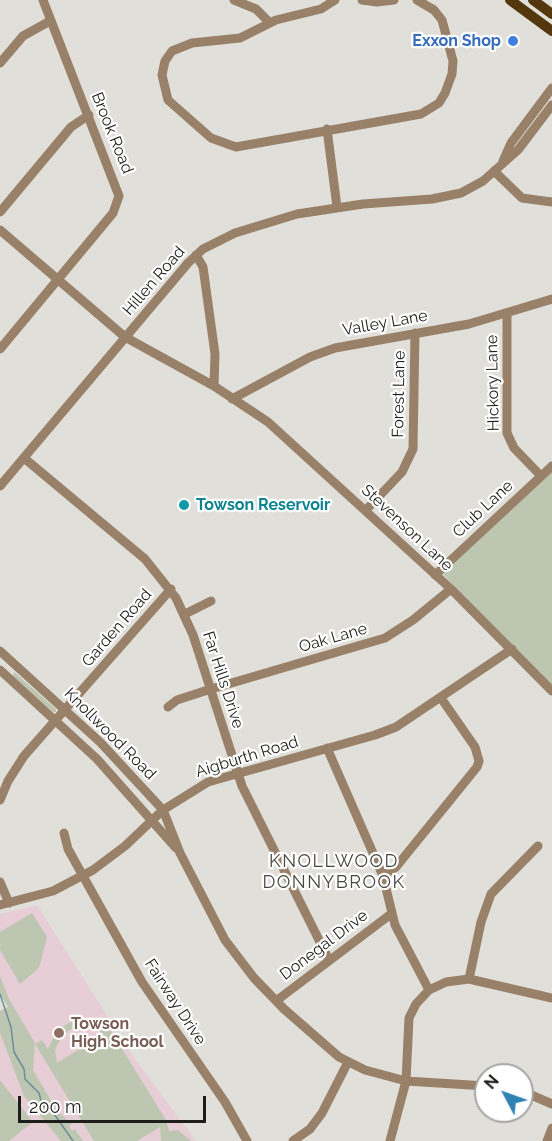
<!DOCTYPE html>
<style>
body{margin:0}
#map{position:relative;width:552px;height:1141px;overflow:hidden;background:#e1dfd9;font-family:Raleway,sans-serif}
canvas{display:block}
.north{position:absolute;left:474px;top:1063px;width:60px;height:60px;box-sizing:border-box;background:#fff;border:2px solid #a5a5a4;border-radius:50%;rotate:311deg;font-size:16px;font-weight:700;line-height:24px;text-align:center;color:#1d1d1b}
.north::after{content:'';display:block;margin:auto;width:21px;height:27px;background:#2f82b2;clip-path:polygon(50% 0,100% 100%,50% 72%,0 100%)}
.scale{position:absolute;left:18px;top:1096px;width:188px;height:27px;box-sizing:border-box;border:3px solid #1d1d1b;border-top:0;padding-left:8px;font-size:18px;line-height:21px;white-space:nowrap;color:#1d1d1b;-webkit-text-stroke:4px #fff;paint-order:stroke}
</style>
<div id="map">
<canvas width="552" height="1141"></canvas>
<div class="north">N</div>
<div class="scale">200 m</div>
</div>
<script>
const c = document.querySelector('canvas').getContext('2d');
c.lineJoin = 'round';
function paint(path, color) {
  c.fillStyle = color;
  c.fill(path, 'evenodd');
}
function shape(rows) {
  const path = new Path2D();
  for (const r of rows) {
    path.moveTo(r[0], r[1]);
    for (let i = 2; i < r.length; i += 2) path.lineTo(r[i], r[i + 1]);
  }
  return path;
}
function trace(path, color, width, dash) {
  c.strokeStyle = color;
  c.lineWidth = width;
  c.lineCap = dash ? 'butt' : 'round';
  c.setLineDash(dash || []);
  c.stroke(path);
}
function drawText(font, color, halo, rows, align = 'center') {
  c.font = font + ' Raleway,sans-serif';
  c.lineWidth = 4.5;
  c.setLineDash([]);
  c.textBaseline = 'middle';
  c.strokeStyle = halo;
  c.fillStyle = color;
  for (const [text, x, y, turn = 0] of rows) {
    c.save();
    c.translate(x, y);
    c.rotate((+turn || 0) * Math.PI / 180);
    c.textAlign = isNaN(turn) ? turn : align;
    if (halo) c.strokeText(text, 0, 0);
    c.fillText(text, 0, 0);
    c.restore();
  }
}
paint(shape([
 [37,905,132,1055,196,1141,0,1141,0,1011,8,1007,0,980,0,914]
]), '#e7ced6');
paint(shape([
 [552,471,552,686,443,574],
 [14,672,56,709,56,712,53,712,13,676],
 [32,913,47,937,39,968,20,984,0,950,0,932],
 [0,976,9,999,35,1043,33,1070,57,1111,72,1124,69,1126,72,1131,75,1129,83,1141,61,1141,24,1096,0,1033,0,1011,8,1007,0,994],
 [75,1019,97,1021,111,1031,166,1120,169,1131,178,1130,191,1141,161,1141,160,1127,137,1141,94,1141,35,1044,42,1040,48,1049,56,1031],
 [81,1026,94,1028,104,1034,57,1063,55,1050,60,1039,69,1030],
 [0,1080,33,1122,9,1141,0,1141]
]), '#bdc6b0');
trace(shape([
 [0,994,11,1027,14,1052,24,1069,25,1079,39,1093,42,1105,52,1111,73,1141]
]), '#6b8e98', 1.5);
trace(shape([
 [234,0,256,9,270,23],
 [335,0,321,9,276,20,240,38,192,43,172,51,165,61,162,75,168,100,211,138,236,147,421,114,439,103,445,93,452,74,453,61,442,20,434,10,417,0],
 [362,0,377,2,394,0],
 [0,63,23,36,50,21],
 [327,129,337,207],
 [503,161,511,143,552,88],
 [494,171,522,198,552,202],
 [0,212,71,127,89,115],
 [0,230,125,337,214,386,268,422,451,589,552,691],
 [196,255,203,267,215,354,214,386],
 [507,313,507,433,514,448,541,476],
 [0,349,113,213,119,196,43,0],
 [232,399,310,357,335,348,469,324,552,299],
 [24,458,145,559,176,598,193,635,242,786,329,960],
 [0,486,188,263,203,249,235,233,297,214,363,204,432,199,461,193,483,181,518,150,552,105],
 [366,510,402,472,413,449,415,333],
 [435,575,552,466],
 [185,614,211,601],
 [0,651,100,742,163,810,180,853,225,940,254,978,284,1009,339,1057,365,1070,406,1081,486,1086],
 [0,670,97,759,176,848],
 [168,707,177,700,211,689,385,638,413,620,451,589],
 [327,748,383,876,395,925,429,990],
 [0,800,8,781,24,756,171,589],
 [64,833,68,849,142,982,225,1102,247,1141],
 [383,876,396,867,477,767,479,761,475,747,441,698],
 [0,882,9,903],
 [0,905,53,891,93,870,125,846,163,810,208,782,375,735,396,727,512,649],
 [469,979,481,922,491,894,538,846],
 [276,1001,391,914],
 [522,1091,552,1104],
 [293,1141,310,1129,322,1113,348,1062],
 [390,1141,406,1081,409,1018,416,1004,429,990,446,982,469,979,552,998],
 [547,1141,552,1128]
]), '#988168', 9);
trace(shape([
 [510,0,552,31],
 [533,0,552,14]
]), '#55370e', 10);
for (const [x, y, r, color] of [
 [513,41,6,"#3f7fe0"],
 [184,505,6,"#0f9aa8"],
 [59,1033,6,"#8d6e63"]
]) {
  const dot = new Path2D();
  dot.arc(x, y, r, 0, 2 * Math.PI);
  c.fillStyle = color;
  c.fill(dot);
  trace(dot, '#fff', 2);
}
drawText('bold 16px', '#366cbe', '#fff', [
 ["Exxon Shop",501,41]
], 'right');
drawText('16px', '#1d1d1b', '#fff', [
 ["Brook Road",112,133,68],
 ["Hillen Road",154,281,-49],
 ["Valley Lane",385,323,-10],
 ["Hickory Lane",493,383,-91],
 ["Forest Lane",399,394,-89],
 ["Club Lane",483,509,-43],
 ["Stevenson Lane",407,528,43],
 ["Garden Road",117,628,-49],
 ["Oak Lane",333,638,-16],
 ["Far Hills Drive",223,680,72],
 ["Knollwood Road",110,734,45],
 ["Aigburth Road",247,757,-17],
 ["Donegal Drive",324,945,-37],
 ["Fairway Drive",175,1002,57]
]);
drawText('bold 16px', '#0d838f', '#fff', [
 ["Towson Reservoir",196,505]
], 'left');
drawText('bold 16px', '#785e54', '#fff', [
 ["Towson",71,1024],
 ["High School",71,1042]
], 'left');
c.letterSpacing = '1.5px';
drawText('18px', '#484742', '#fff', [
 ["KNOLLWOOD",334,862],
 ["DONNYBROOK",334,883]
]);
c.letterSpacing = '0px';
</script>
